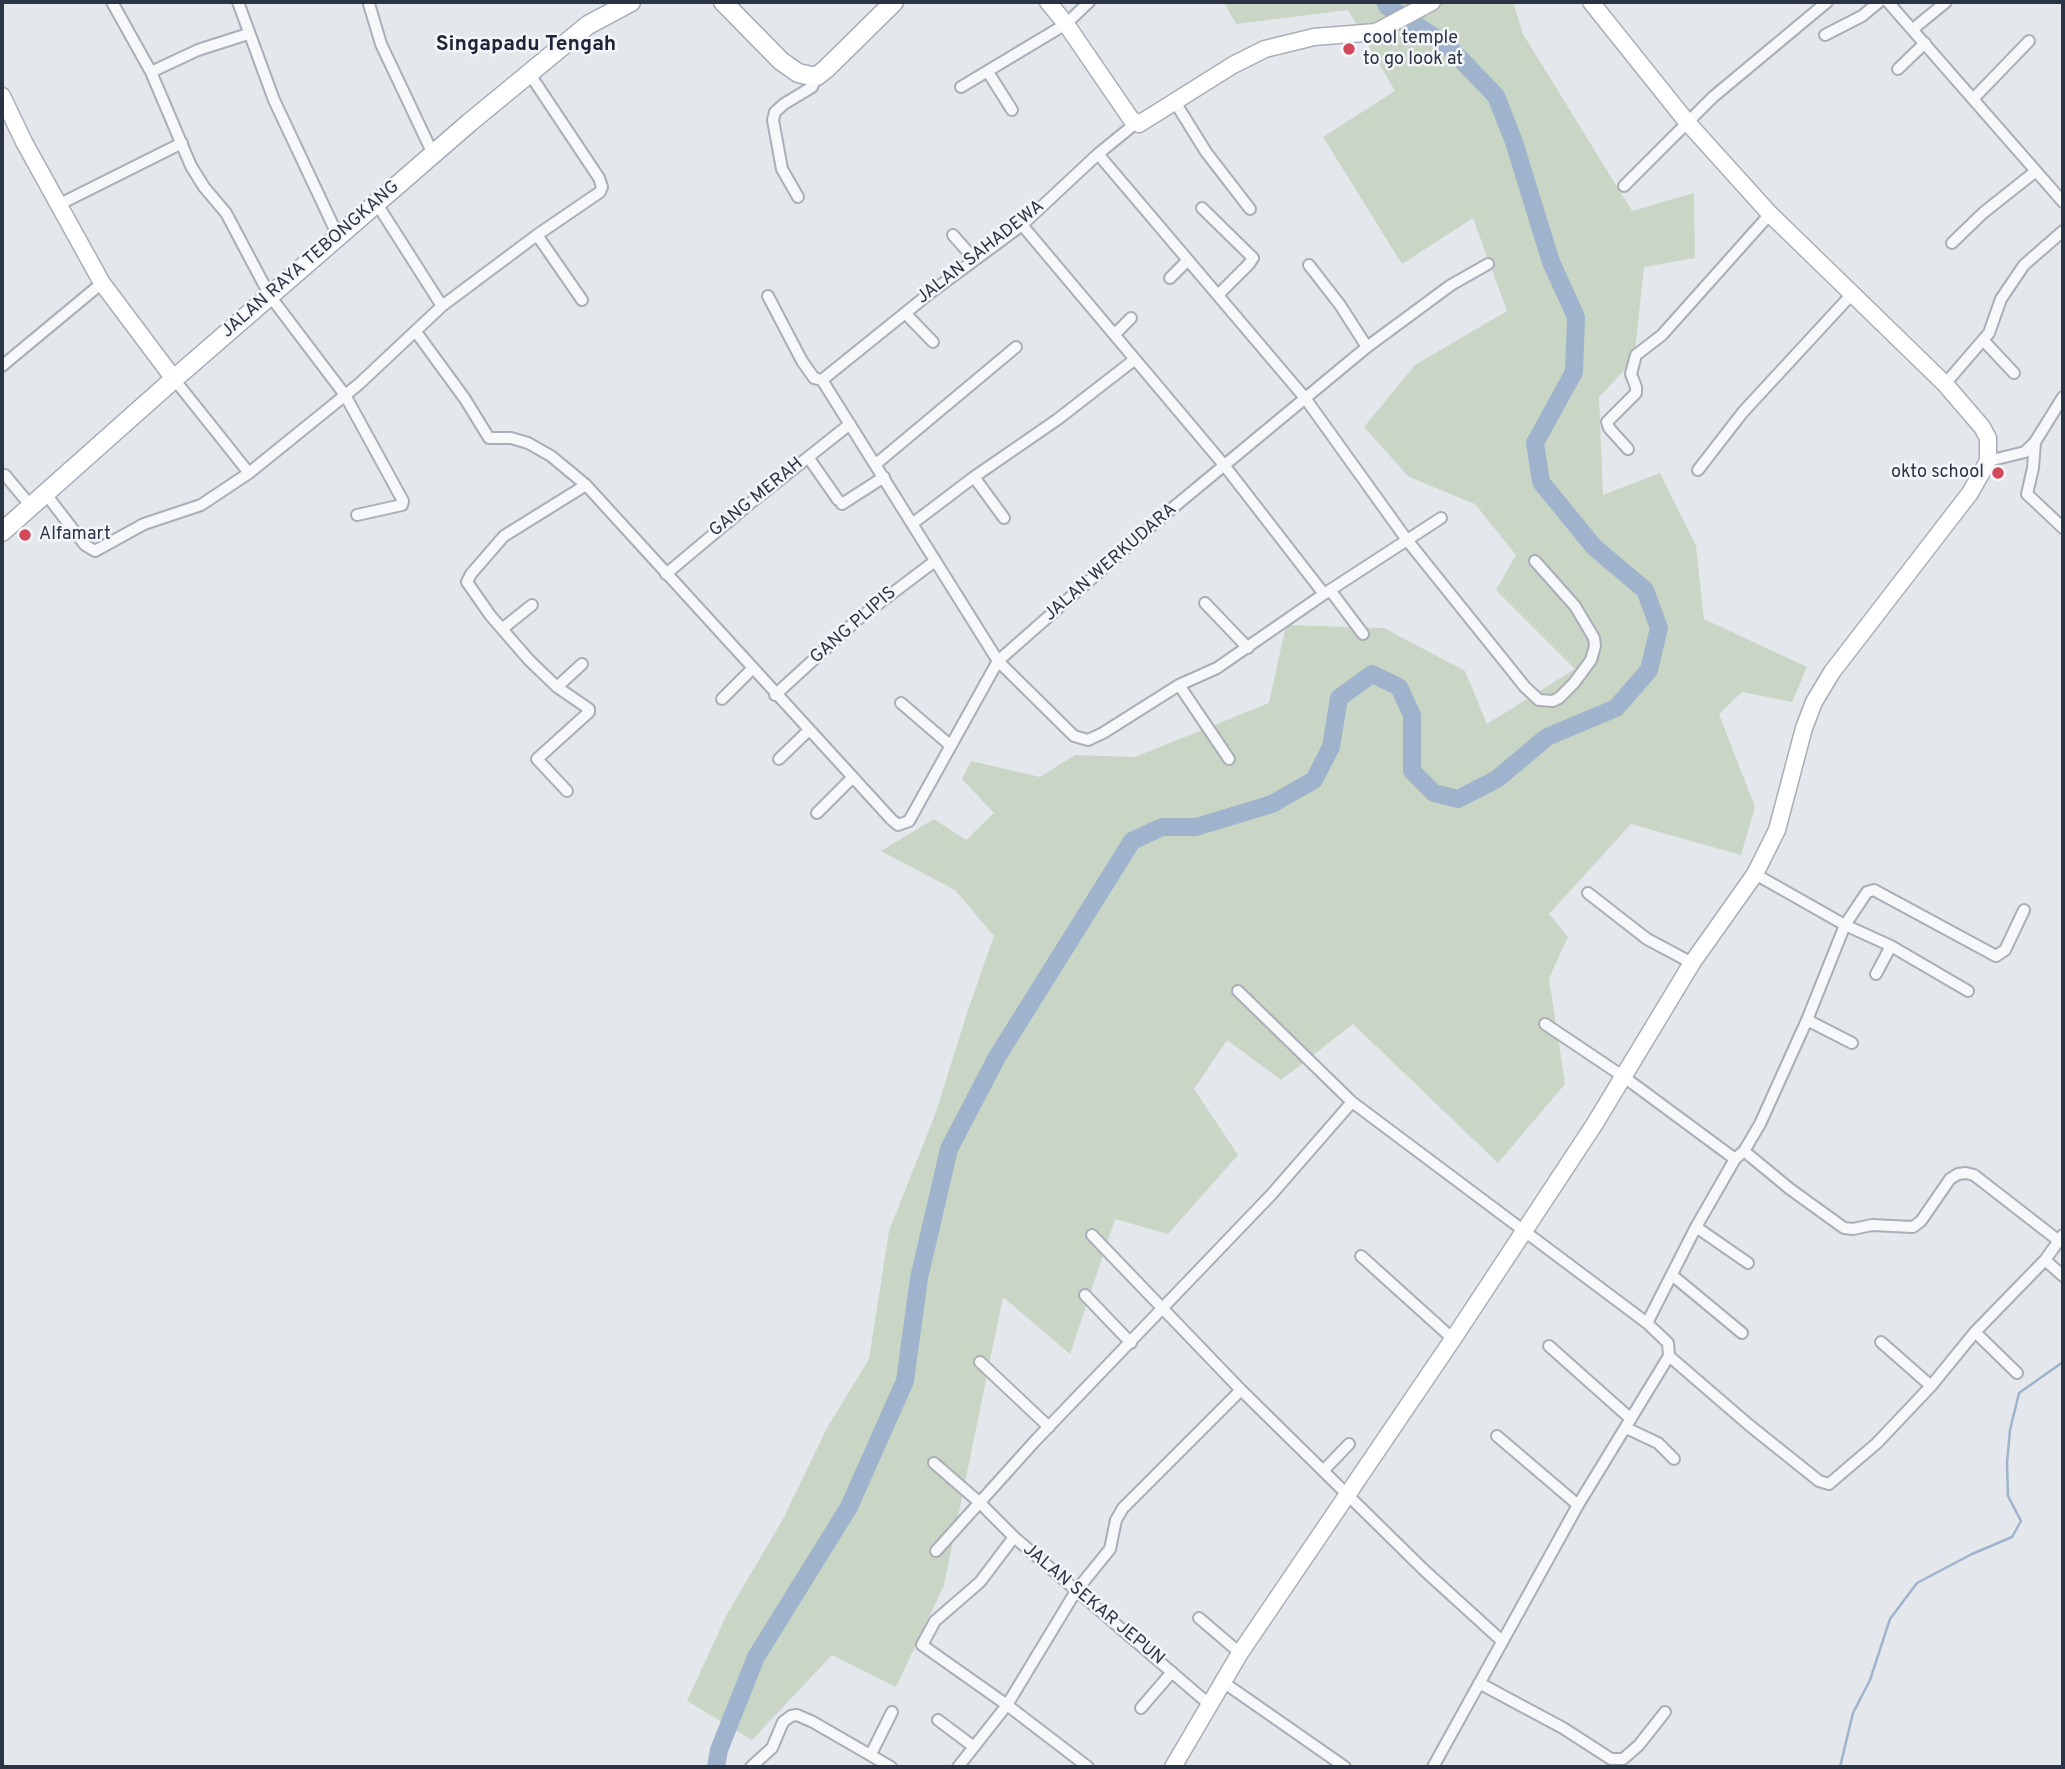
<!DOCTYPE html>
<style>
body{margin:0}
#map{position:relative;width:2065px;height:1769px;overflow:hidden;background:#e4e7ec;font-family:Overpass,sans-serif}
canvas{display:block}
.frame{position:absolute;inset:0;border:4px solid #2b3445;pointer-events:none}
</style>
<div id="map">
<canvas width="2065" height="1769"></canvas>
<div class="frame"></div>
</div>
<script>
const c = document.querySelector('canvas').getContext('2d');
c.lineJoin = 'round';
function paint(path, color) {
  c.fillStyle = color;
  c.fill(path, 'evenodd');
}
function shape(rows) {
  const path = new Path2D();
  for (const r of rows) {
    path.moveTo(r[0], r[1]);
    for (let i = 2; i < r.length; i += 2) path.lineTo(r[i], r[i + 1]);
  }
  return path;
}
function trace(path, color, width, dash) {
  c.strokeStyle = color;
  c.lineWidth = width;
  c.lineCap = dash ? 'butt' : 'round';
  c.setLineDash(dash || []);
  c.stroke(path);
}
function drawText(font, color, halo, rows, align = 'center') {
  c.font = font + ' Overpass,sans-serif';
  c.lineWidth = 5;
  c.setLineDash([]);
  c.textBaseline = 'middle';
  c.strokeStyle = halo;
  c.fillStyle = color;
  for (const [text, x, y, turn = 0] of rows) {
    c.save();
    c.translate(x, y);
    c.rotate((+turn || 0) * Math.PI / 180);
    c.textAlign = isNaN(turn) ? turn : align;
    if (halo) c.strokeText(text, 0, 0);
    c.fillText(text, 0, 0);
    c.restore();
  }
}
paint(shape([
 [1224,2,1513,2,1523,34,1632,211,1694,193,1695,258,1644,267,1634,360,1599,397,1603,495,1660,473,1696,546,1704,619,1807,667,1792,702,1742,692,1719,714,1755,807,1741,855,1631,824,1549,914,1568,937,1549,978,1565,1084,1498,1163,1353,1024,1281,1080,1227,1040,1194,1089,1238,1155,1168,1234,1115,1219,1070,1354,1003,1297,944,1585,896,1687,832,1655,752,1740,687,1701,727,1614,782,1521,827,1428,869,1359,889,1231,936,1112,967,1013,994,936,955,890,881,851,934,819,966,840,994,813,962,779,971,761,1040,777,1075,755,1135,757,1269,703,1286,625,1384,628,1465,671,1487,724,1575,669,1496,590,1516,555,1475,504,1409,477,1364,427,1415,365,1507,311,1473,218,1402,264,1323,137,1395,91,1348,10,1236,24]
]), '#c9d6c5');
trace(shape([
 [1840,1767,1853,1713,1870,1680,1890,1619,1917,1583,1972,1554,2012,1537,2021,1521,2008,1496,2007,1463,2010,1430,2019,1393,2063,1362]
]), '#9fb4cc', 2.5);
trace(shape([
 [716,1767,719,1750,756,1657,849,1507,905,1381,919,1278,949,1149,997,1057,1132,841,1162,827,1196,827,1272,804,1314,780,1331,747,1339,698,1372,674,1399,687,1412,715,1412,771,1434,793,1458,799,1497,779,1547,737,1616,708,1649,670,1659,628,1645,590,1594,547,1541,482,1535,443,1574,372,1576,317,1551,262,1514,142,1496,96,1447,45,1388,7,1385,2]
]), '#9fb4cc', 18);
const minor = shape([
 [112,2,151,72,191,166,204,187,226,213,270,296,345,395,403,501,402,505,357,515],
 [238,2,274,100,338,236],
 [1888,2,2063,202],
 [369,4,381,44,433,154],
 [1913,29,1946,2],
 [1825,35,1862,16,1879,2],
 [1898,69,1925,43],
 [151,72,198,50,248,34],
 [988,72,1012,110],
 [961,87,1066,24,1089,2],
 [1973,99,2029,41],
 [1175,102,1206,152,1250,209],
 [1098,154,1305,398,1407,540,1525,687,1539,700,1553,701,1559,698,1574,683,1591,660,1595,646,1594,638,1575,606,1535,561],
 [1624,186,1713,97,1827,2],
 [798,197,782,169,773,120,775,112,784,104,812,87,817,76],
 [377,204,442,306],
 [58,205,182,143],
 [1202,208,1253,258,1249,264,1218,295],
 [1022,225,1224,465,1324,594,1441,518],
 [537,235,582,300],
 [953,235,974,259],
 [1952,243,1983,213,2036,171],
 [1309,265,1340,305,1367,347],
 [1170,278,1187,261],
 [768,296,802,361,814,378,822,380],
 [905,313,933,342],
 [416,332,465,399,489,438,511,438,528,443,551,456,586,485],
 [1115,334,1131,318],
 [1983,340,2014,373],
 [2,366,102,283],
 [174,379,249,473],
 [822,380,930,293,1022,225,1098,154,1136,123],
 [1945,384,1989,333,2001,299,2024,265,2063,231],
 [2035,442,2033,468,2027,494,2063,528],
 [1628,449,1609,428,1607,422,1636,393,1636,387,1631,374,1636,355,1662,335,1770,214],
 [808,457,838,500],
 [1988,461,2025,452,2035,442,2063,397],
 [876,464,1016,347],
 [1698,470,1743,412,1852,294],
 [5,475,30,505],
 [974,477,1004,518],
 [45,493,85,545,95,551,144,524,201,505,249,473,359,384,442,306,537,235,600,192,602,187,599,178,529,73],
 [842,504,884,477],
 [912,524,974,477,1058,419,1134,360],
 [666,574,753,501,850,424],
 [1330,590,1363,634],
 [1324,594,1217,668,1179,685,1103,733,1088,740,1074,736,998,661,1157,521,1367,347,1451,285,1488,264],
 [1205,603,1248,648],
 [502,629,532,605],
 [1179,685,1229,759],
 [557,687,582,664],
 [775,695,857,620,935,561],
 [722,699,752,669],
 [901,703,951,746],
 [779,759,808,731],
 [567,791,537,759,589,712,589,709,557,687,529,660,490,615,467,582,471,574,504,536,586,485,891,819,898,825,909,821,998,661,822,380],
 [817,813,852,778],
 [1588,893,1647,939,1692,963],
 [1876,974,1891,946],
 [1238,991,1352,1102,1647,1323],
 [1968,991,1891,946,1845,925,1867,892,1874,890,1996,956,2005,950,2024,910],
 [1807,1020,1852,1043],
 [1545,1024,1624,1077,1735,1159],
 [1744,1151,1790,1189,1844,1228,1853,1229,1872,1225,1913,1227,1921,1221,1950,1179,1958,1174,1966,1173,1974,1175,2059,1241],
 [1696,1227,1748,1263],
 [1092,1235,1241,1390,1424,1570,1502,1641],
 [1361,1256,1453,1339],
 [2045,1260,2063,1276],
 [1672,1275,1742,1333],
 [1085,1295,1131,1343],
 [1975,1332,2017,1373],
 [1881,1342,1931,1386],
 [1549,1346,1631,1419],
 [1669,1356,1749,1425,1819,1481,1829,1484,1877,1443,1931,1386,1975,1332,2045,1260,2063,1235],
 [980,1362,1049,1427],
 [1626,1428,1658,1443,1674,1459],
 [1497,1436,1578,1505],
 [934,1463,979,1502,1014,1537,1210,1705],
 [1323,1471,1349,1444],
 [1014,1537,980,1582,935,1621,922,1645,1007,1705,1088,1767],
 [936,1551,1035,1441,1271,1195,1352,1102],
 [1199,1618,1240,1653],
 [1223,1682,1345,1767],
 [1479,1683,1563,1728,1611,1759,1623,1759,1639,1745,1665,1712],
 [1141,1708,1172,1672],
 [938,1720,974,1747],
 [871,1754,892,1712],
 [751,1767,772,1748,783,1722,791,1716,797,1715,813,1722,891,1767],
 [958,1767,1007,1705,1076,1591,1110,1549,1116,1520,1123,1508,1241,1390],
 [1433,1767,1578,1505,1669,1356,1668,1343,1647,1323,1696,1227,1735,1159,1744,1151,1760,1124,1807,1020,1845,925,1755,874]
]);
const secondary = shape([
 [1048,2,1066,24,1131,119,1139,124,1233,65,1265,49,1314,37,1376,32,1432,2],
 [2,96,24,142,102,283,174,379],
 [1173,1767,1240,1653,1453,1339,1594,1125,1692,963,1755,874,1777,830,1804,728,1814,702,1832,672,1970,493,1988,461,1988,438,1982,427,1945,384,1770,214,1687,122,1591,2]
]);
const primary = shape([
 [723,2,781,61,798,73,811,76,817,76,826,69,894,2],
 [2,532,174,379,469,123,588,25,631,2]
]);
trace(minor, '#a9aeb7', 14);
trace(secondary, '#a9aeb7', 19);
trace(primary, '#a3abb8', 21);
trace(minor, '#f7f8fa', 10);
trace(secondary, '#fff', 16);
trace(primary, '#fff', 18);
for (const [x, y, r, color] of [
 [1349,49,7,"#d1495b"],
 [1998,473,7,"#d1495b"],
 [25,535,7,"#d1495b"]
]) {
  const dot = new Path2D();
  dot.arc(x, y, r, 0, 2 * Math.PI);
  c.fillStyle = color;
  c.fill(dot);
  trace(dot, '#f4f6f9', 2.5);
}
drawText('18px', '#2b3445', '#f4f6f9', [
 ["cool temple",1363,39],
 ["to go look at",1363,60],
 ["okto school",1984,473,"right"],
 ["Alfamart",39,535]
], 'left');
drawText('18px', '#2b3445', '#f4f6f9', [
 ["JALAN SAHADEWA",981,253,-38],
 ["JALAN RAYA TEBONGKANG",311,260,-41],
 ["GANG MERAH",757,498,-39],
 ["JALAN WERKUDARA",1111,563,-41],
 ["GANG PLIPIS",854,626,-41],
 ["JALAN SEKAR JEPUN",1093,1605,40]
]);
drawText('bold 21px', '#1d2536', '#f4f6f9', [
 ["Singapadu Tengah",526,46]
]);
</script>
